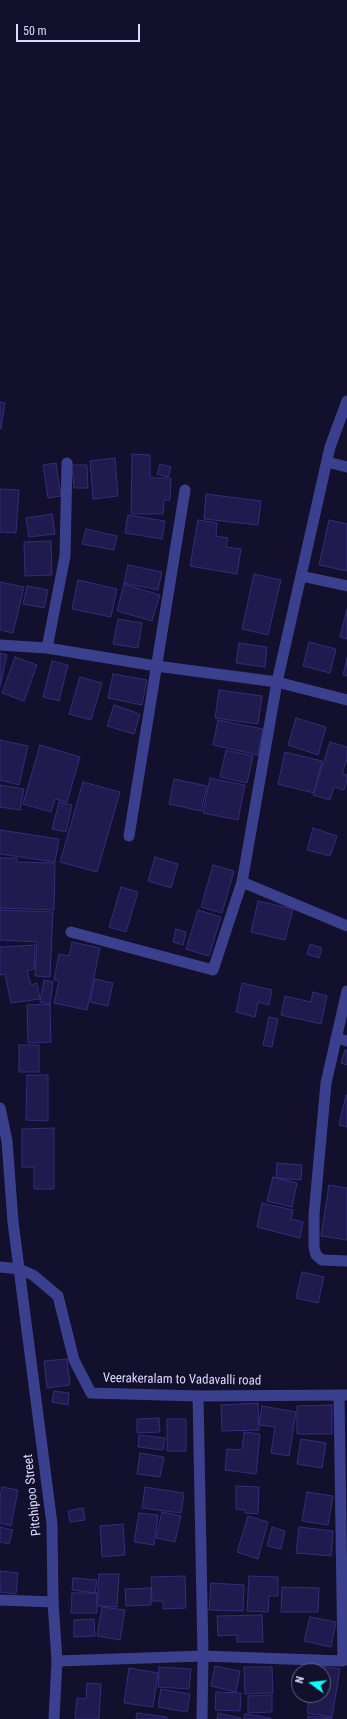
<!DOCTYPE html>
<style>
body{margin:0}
#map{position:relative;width:347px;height:1719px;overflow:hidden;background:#12102c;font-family:"Roboto Condensed",sans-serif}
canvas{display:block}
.north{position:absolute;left:291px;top:1663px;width:40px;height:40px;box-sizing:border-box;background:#12102c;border:1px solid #626180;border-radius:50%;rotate:285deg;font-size:11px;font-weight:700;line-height:16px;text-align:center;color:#dbdbff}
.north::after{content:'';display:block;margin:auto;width:14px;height:18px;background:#07fffc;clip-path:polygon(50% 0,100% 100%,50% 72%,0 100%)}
.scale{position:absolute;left:16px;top:24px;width:124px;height:18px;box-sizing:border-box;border:2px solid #dbdbff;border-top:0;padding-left:5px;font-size:12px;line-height:14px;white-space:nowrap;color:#dbdbff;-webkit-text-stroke:3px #12102c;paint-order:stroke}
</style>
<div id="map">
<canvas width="347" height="1719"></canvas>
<div class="north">N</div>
<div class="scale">50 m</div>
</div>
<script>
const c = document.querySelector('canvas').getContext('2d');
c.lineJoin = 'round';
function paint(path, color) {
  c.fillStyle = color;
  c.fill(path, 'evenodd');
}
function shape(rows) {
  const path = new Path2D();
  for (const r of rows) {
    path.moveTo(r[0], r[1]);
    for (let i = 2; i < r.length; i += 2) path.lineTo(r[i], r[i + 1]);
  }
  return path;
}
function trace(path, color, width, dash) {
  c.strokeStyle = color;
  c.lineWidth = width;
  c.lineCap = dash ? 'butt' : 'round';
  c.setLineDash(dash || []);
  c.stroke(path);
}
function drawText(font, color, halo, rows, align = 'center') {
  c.font = font + ' "Roboto Condensed",sans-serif';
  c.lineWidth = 3.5;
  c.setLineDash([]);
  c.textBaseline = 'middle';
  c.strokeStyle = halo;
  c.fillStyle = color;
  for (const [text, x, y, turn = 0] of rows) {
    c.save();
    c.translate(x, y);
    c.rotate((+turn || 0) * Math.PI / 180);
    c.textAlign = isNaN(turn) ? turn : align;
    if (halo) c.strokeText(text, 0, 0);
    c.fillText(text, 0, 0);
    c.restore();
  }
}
const building = shape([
 [0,402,5,403,1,429,0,428,0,402],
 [132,454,150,455,150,478,171,478,170,500,164,500,163,514,131,514,132,454],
 [115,458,118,496,93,499,90,461,115,458],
 [56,463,61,496,48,498,43,465,56,463],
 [160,464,171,467,168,477,157,474,160,464],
 [72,465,87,465,88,488,74,488,72,465],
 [0,489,19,490,16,533,0,532,0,489],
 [206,494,261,501,258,525,204,519,206,494],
 [52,514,55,534,29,537,26,518,52,514],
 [128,515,165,521,162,539,125,533,128,515],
 [198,520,217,523,216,536,228,538,226,547,241,549,237,574,190,566,198,520],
 [329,520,347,524,347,571,319,565,329,520],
 [86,529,117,536,114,550,82,544,86,529],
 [51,541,52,575,25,576,24,542,51,541],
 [128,565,162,572,158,590,124,583,128,565],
 [254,574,281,580,268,635,242,629,254,574],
 [78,580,117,589,111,617,72,609,78,580],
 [0,582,24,587,13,633,0,630,0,582],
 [124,584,160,595,152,621,117,611,124,584],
 [27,586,48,590,44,608,23,604,27,586],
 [347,609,347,639,340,637,347,609],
 [118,619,142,623,138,648,113,644,118,619],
 [309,642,336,649,330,673,303,666,309,642],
 [239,643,267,647,265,667,236,663,239,643],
 [0,653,7,655,0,687,0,653],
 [15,657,37,665,24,701,2,693,15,657],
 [347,658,347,676,343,675,347,658],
 [52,661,68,665,59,701,43,697,52,661],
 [113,674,147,680,142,705,108,698,113,674],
 [80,677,102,683,91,720,69,714,80,677],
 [219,690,262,696,258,724,215,718,219,690],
 [114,705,140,714,134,734,107,726,114,705],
 [296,718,326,727,318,755,288,745,296,718],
 [218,720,263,729,258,755,213,745,218,720],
 [0,740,28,746,19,785,0,780,0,740],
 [330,742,347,747,347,759,342,774,347,775,347,780,344,790,334,787,330,800,313,795,330,742],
 [40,745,80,757,67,802,55,799,51,812,23,804,40,745],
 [226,750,253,756,247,783,220,777,226,750],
 [285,752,322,761,314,793,278,784,285,752],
 [210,778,245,785,238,820,203,813,210,778],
 [174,779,207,786,201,811,169,804,174,779],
 [83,782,120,792,97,872,60,862,83,782],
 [0,785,24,789,20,810,0,807,0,785],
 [59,802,72,805,66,832,52,829,59,802],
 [313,828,337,836,330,856,307,850,313,828],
 [0,830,59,839,55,862,0,854,0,830],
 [155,857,178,864,171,888,148,881,155,857],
 [0,858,17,858,17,862,55,863,54,910,0,908,0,858],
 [213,865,234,871,222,913,201,907,213,865],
 [121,887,138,892,126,932,109,927,121,887],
 [258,901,293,909,285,940,251,932,258,901],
 [0,910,53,912,50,977,35,976,37,942,0,940,0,910],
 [198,910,221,917,209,956,186,949,198,910],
 [176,929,186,932,183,945,173,942,176,929],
 [72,942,100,948,87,1010,54,1003,59,981,54,980,59,954,69,956,72,942],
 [310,944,322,948,319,958,307,954,310,944],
 [35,945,34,969,27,971,31,985,37,983,40,999,11,1003,5,974,0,975,0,947,35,945],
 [95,979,113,983,108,1006,90,1002,95,979],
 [44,980,53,982,50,1004,40,1002,44,980],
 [242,983,272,990,269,1005,258,1002,255,1017,236,1012,242,983],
 [313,992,327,996,321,1024,281,1015,285,996,311,1002,313,992],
 [50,1004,51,1042,28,1043,27,1005,50,1004],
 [269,1017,278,1019,272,1047,263,1045,269,1017],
 [19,1045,39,1045,39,1072,19,1072,19,1045],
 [345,1050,347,1050,347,1065,341,1063,345,1050],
 [27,1075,48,1075,48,1121,26,1120,27,1075],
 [346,1095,347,1095,347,1127,339,1125,346,1095],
 [54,1128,54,1189,34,1189,34,1167,22,1167,22,1129,54,1128],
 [277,1163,302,1165,301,1180,276,1178,277,1163],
 [273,1177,297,1183,292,1207,267,1201,273,1177],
 [329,1185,347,1188,347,1240,321,1236,329,1185],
 [262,1203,293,1210,291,1219,303,1222,300,1238,257,1227,262,1203],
 [302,1272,324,1277,318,1303,296,1298,302,1272],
 [67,1359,70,1385,47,1388,44,1361,67,1359],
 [54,1391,69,1393,68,1405,52,1402,54,1391],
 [258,1403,259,1430,222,1431,221,1405,258,1403],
 [332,1405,332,1434,297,1434,297,1406,332,1405],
 [262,1406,296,1412,289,1456,271,1453,275,1427,259,1425,262,1406],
 [159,1418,160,1432,137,1433,137,1419,159,1418],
 [167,1419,186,1419,186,1451,167,1451,167,1419],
 [244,1432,260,1434,256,1474,225,1470,227,1449,242,1450,244,1432],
 [139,1435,165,1438,163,1450,138,1447,139,1435],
 [301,1439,326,1443,322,1468,297,1464,301,1439],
 [140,1453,164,1457,160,1477,137,1474,140,1453],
 [236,1486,259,1487,258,1514,245,1513,245,1510,236,1509,236,1486],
 [2,1487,18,1490,11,1526,0,1523,0,1497,2,1487],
 [145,1487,184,1493,181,1513,142,1508,145,1487],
 [307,1492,333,1496,328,1525,302,1521,307,1492],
 [83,1508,85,1520,70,1522,68,1511,83,1508],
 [162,1512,181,1516,175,1542,156,1538,162,1512],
 [139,1513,158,1515,154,1545,134,1542,139,1513],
 [248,1516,268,1522,258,1559,237,1552,248,1516],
 [123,1524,125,1555,102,1557,100,1526,123,1524],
 [0,1527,13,1530,9,1544,0,1542,0,1527],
 [272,1527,285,1531,281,1549,267,1546,272,1527],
 [299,1527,333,1531,331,1556,296,1553,299,1527],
 [0,1571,18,1573,16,1594,0,1592,0,1571],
 [99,1574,119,1574,117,1607,97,1606,99,1574],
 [185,1576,186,1608,163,1609,163,1601,152,1601,151,1577,185,1576],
 [249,1576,278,1577,278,1596,269,1596,268,1612,247,1611,249,1576],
 [73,1578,97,1580,95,1593,72,1590,73,1578],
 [211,1583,244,1585,243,1611,209,1610,211,1583],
 [282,1587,319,1588,318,1612,281,1612,282,1587],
 [151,1588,151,1605,126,1606,125,1589,151,1588],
 [72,1593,97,1593,97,1613,71,1613,72,1593],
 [102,1607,125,1610,120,1640,97,1636,102,1607],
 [262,1615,263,1642,237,1642,237,1635,218,1636,217,1616,262,1615],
 [310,1617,336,1622,331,1647,304,1641,310,1617],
 [94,1619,95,1636,74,1637,74,1620,94,1619],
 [316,1665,340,1669,332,1717,307,1713,310,1695,323,1695,323,1671,314,1671,316,1665],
 [215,1666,240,1671,236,1692,211,1686,215,1666],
 [159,1667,191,1669,189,1689,158,1687,159,1667],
 [244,1667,272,1667,273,1693,245,1694,244,1667],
 [129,1668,158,1673,153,1707,124,1703,129,1668],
 [87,1683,101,1684,99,1719,75,1719,77,1698,86,1699,87,1683],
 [161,1689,190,1694,187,1712,158,1707,161,1689],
 [216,1692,241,1693,240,1711,215,1710,216,1692],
 [272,1695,272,1712,248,1713,248,1696,272,1695],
 [137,1713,167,1717,167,1719,136,1719,137,1713],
 [218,1713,241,1718,241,1719,217,1719,218,1713],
 [245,1714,271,1718,271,1719,244,1719,245,1714],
 [308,1716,332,1718,332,1719,308,1719,308,1716]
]);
paint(building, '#201b4e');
trace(building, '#332d7b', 1);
trace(shape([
 [327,462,347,467],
 [301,576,347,586],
 [0,645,47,648,156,666,277,682,347,700],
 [47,648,65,556,67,463],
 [129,836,185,490],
 [242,882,347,926],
 [71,932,213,970,242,882,277,682,330,447,347,401],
 [347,991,326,1083,314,1215,314,1247,316,1255,322,1260,347,1261],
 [336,1038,347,1041],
 [198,1396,203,1656,202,1719],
 [0,1600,53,1602],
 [57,1661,203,1656,343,1661,339,1395]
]), '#3a408d', 11);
trace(shape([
 [0,1108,7,1141,13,1222,52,1524,53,1602,57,1661,54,1719],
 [0,1267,19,1269,33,1275,58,1296,74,1360,91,1393,198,1396,347,1395]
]), '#3a408d', 11);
drawText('13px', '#dbdbff', '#12102c', [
 ["Veerakeralam to Vadavalli road",182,1380,1],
 ["Pitchipoo Street",33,1495,-96]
]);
</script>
